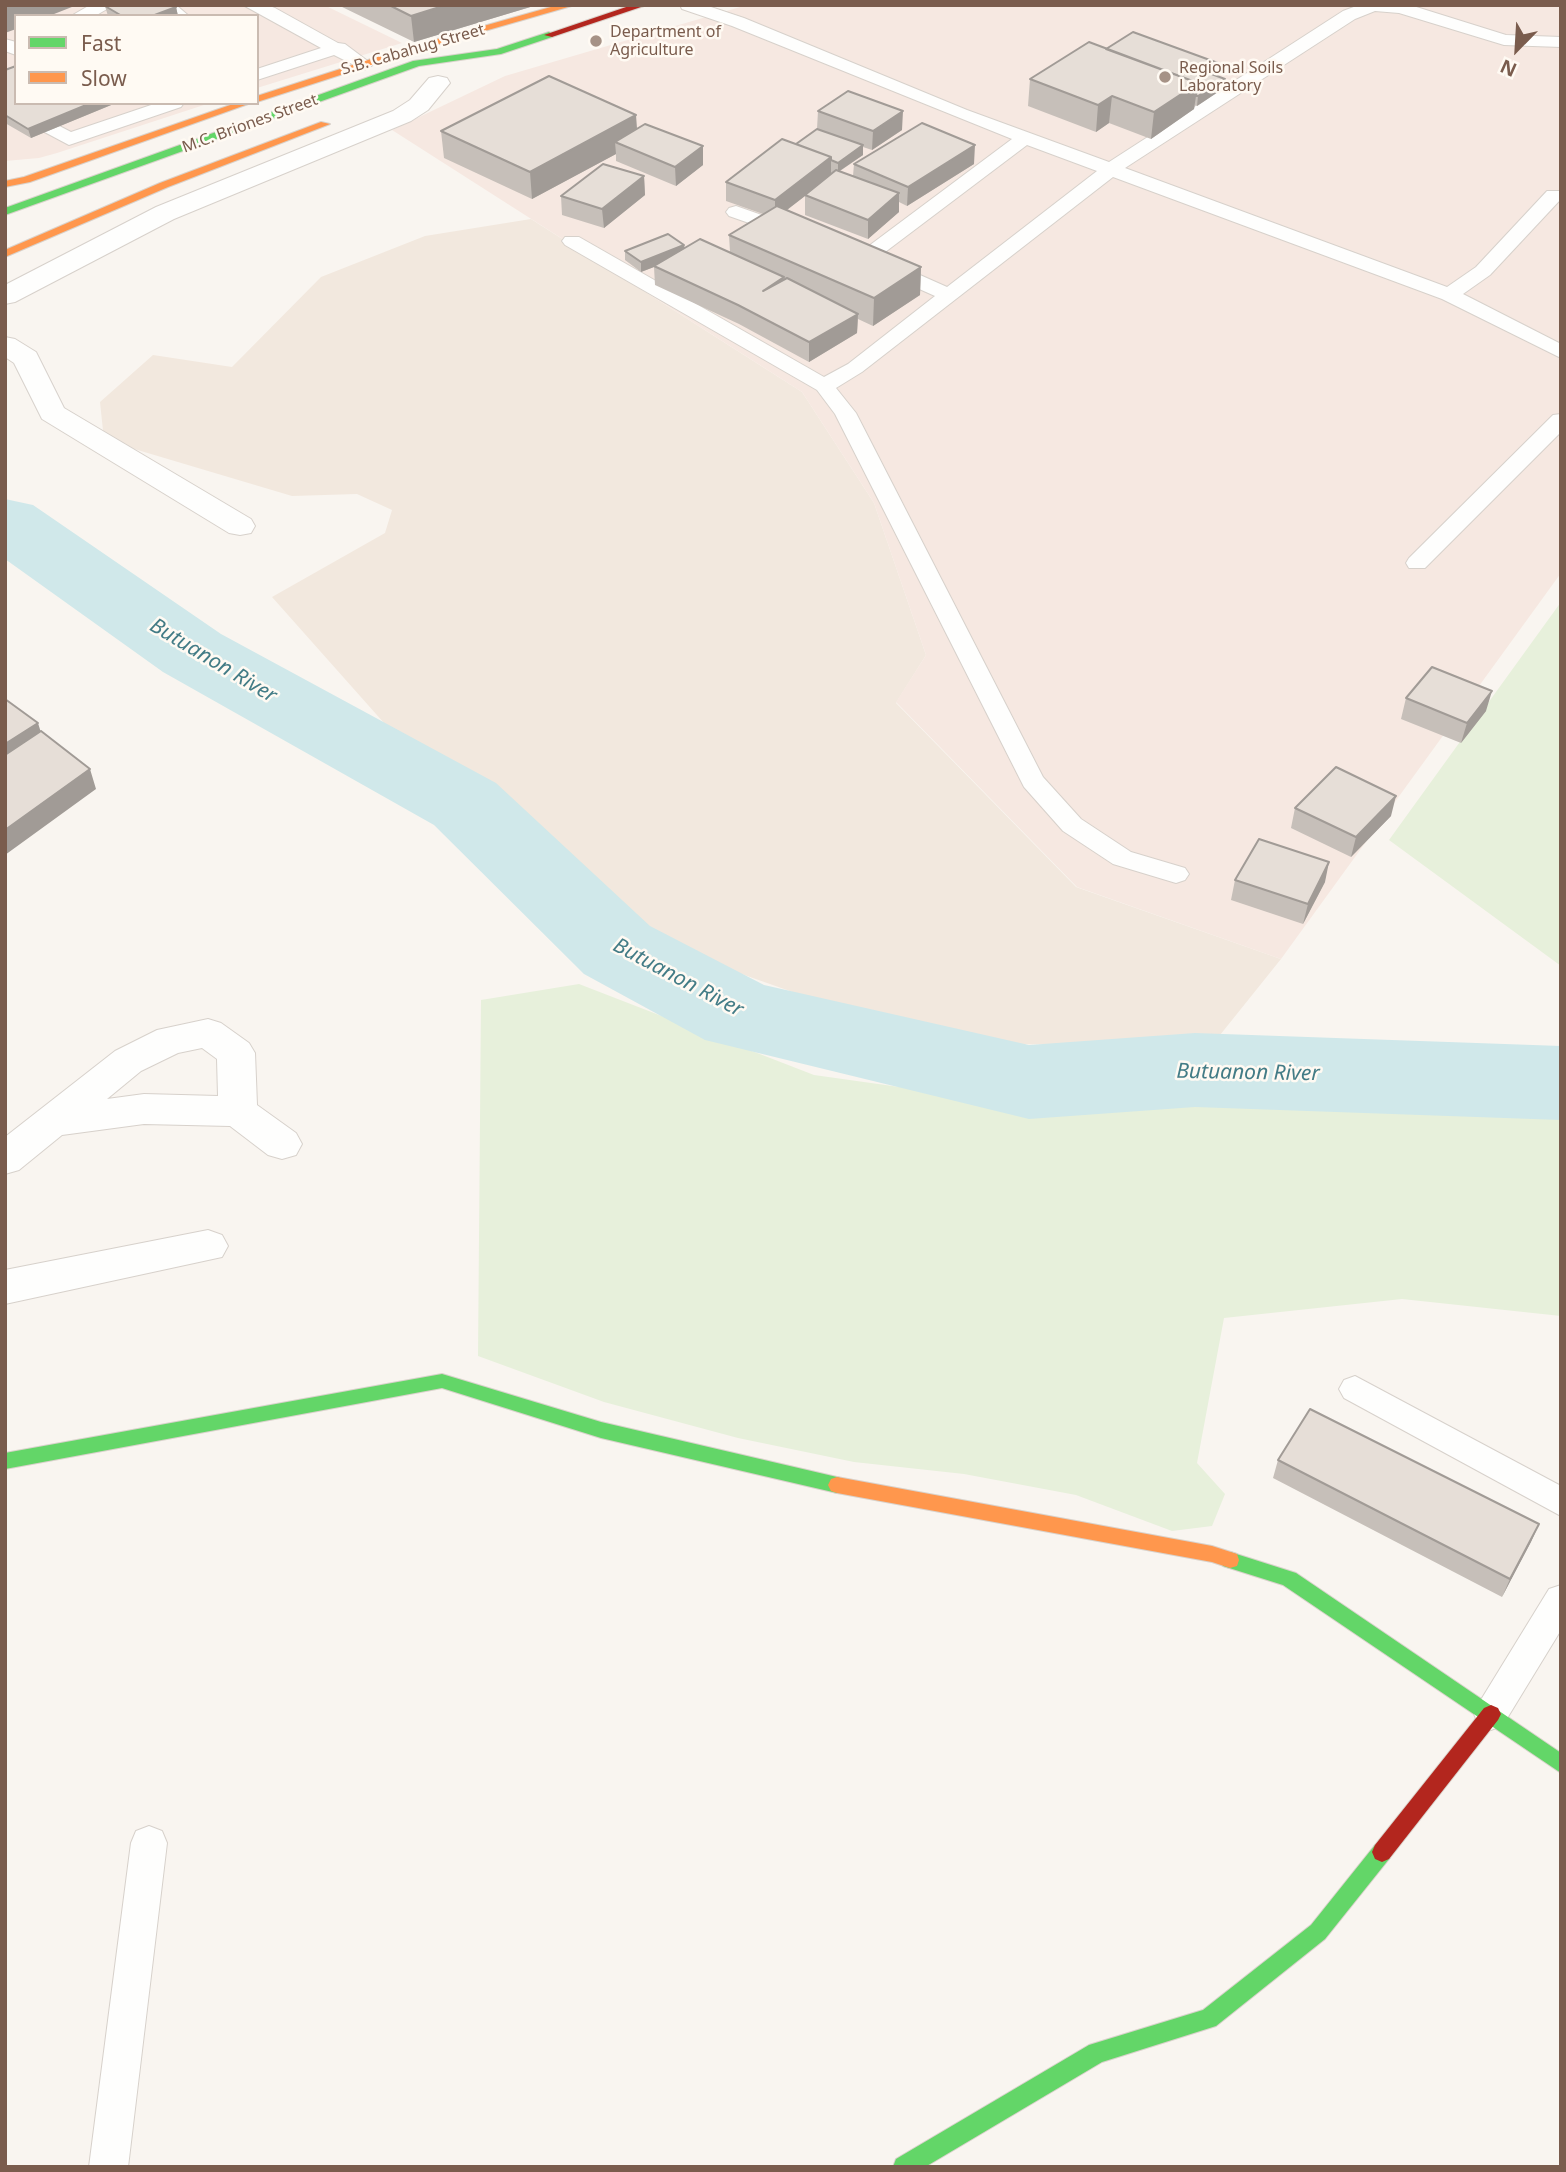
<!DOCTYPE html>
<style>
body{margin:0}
#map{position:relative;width:1566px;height:2172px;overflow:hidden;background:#f9f5f0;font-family:"Noto Sans",sans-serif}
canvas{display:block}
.frame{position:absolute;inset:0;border:7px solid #7a5c4d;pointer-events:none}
.legend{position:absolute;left:14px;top:14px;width:245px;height:91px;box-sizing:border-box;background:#fffaf3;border:2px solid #cabbb1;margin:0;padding:9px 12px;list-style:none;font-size:21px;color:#7a5c4d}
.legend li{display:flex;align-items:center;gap:14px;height:35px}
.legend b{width:35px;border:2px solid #cabbb1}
.north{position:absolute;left:1482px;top:14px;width:70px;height:70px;-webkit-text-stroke:5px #fffaf3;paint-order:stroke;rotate:204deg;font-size:19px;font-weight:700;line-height:28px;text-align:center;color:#7a5c4d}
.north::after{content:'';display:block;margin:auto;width:24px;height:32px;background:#7a5c4d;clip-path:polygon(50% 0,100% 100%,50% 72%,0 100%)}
</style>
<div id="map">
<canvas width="1566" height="2172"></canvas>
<div class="frame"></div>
<ul class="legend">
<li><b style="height:9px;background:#63d668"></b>Fast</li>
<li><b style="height:9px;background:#ff974d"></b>Slow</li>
</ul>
<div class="north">N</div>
</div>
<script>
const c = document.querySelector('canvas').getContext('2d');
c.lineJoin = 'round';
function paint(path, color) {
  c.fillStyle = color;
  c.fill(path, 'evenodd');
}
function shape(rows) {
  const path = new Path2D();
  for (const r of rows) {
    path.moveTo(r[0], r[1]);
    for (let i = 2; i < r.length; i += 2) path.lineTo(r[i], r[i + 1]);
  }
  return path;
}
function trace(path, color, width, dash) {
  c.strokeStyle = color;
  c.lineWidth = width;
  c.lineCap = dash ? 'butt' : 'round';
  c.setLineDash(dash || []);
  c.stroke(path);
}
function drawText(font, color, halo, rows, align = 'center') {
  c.font = font + ' "Noto Sans",sans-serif';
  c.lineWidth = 5;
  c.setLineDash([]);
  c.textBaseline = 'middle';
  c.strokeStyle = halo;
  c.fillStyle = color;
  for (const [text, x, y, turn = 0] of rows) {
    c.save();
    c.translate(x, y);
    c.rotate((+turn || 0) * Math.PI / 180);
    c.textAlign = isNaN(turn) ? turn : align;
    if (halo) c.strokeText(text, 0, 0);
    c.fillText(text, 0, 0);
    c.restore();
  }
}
paint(shape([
 [531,219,802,392,874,503,926,655,896,703,1076,887,1281,959,1212,1045,982,1044,841,1009,625,933,498,787,384,723,272,597,385,533,392,510,357,494,292,496,104,440,100,402,153,355,232,367,321,277,425,236]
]), '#f2e8de');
paint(shape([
 [5,5,324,5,402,43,257,88,257,16,16,16,16,103,210,103,57,153,39,158,5,161],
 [747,5,1561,5,1561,573,1281,959,1077,887,896,702,926,655,874,503,802,392,392,130,505,76]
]), '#f6e8e1');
paint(shape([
 [1561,602,1561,966,1389,840],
 [579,984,814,1075,1042,1107,1216,1090,1464,1095,1561,1105,1561,1316,1402,1299,1224,1318,1197,1463,1225,1494,1212,1526,1172,1531,1076,1495,964,1474,854,1462,738,1438,604,1402,478,1356,481,1000]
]), '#e7f0db');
paint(shape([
 [5,499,33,505,221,634,496,783,650,926,764,985,1029,1045,1195,1033,1561,1046,1561,1120,1195,1107,1029,1119,705,1040,584,974,434,825,163,672,5,559,5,499]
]), '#d0e8ea');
const lane = shape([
 [90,5,114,5,95,16,71,16,90,5],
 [156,5,176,5,189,16,169,16,156,5],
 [243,5,267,5,275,8,338,43,345,44,373,65,364,70,334,55,257,80,257,69,321,48,243,5],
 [680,5,705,5,744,18,967,110,1109,162,1343,11,1359,5,1410,5,1506,35,1561,37,1561,47,1504,45,1399,13,1375,11,1355,19,1125,168,1447,287,1476,267,1547,191,1561,191,1561,199,1490,275,1463,294,1561,344,1561,358,1442,299,1113,177,862,372,836,388,856,413,1043,777,1081,819,1131,852,1185,868,1189,874,1185,880,1176,883,1113,864,1063,831,1024,787,835,414,817,390,565,245,562,241,565,237,579,237,824,377,848,364,935,296,879,271,876,267,879,263,893,263,947,287,1097,171,1027,145,872,262,858,262,855,258,858,254,1012,139,732,26,682,9,680,5],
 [5,39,16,42,16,55,5,51,5,39],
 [5,98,71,132,157,103,184,103,181,107,69,145,5,111,5,98],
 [736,206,796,227,799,231,789,237,729,216,726,212,729,208,736,206],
 [1561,414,1561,432,1425,568,1409,568,1406,563,1409,558,1553,415,1561,414],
 [1355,1376,1561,1486,1561,1516,1344,1398,1339,1389,1344,1380,1355,1376],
 [1561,1585,1561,1630,1503,1725,1491,1730,1479,1725,1474,1714,1479,1703,1549,1589,1561,1585],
 [149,1826,162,1831,167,1843,128,2167,89,2167,131,1843,136,1831,149,1826]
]);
const street = shape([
 [438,76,447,78,450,83,428,110,411,121,174,219,15,302,5,304,5,285,156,207,393,111,410,100,429,78,438,76],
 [5,337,15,339,36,352,64,408,251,519,255,526,251,533,240,535,229,533,42,419,14,363,5,357,5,337],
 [208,1019,221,1023,249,1043,255,1053,257,1105,296,1133,302,1144,296,1155,282,1159,268,1155,230,1126,144,1124,62,1135,19,1170,5,1174,5,1137,115,1051,157,1030,208,1019],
 [202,1048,217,1059,218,1096,144,1094,107,1099,141,1071,178,1053,202,1048],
 [208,1230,222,1235,228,1246,222,1257,5,1304,5,1270,208,1230]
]);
const fast = shape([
 [549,32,554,35,552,37,501,54,419,66,5,215,5,208,413,61,497,49,549,32],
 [442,1374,601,1422,837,1477,843,1479,846,1485,843,1491,837,1493,601,1438,442,1388,5,1469,5,1453,442,1374],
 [1230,1552,1296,1573,1561,1753,1561,1773,1283,1585,1223,1566,1221,1560,1223,1554,1230,1552],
 [1382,1842,1389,1845,1392,1852,1389,1859,1325,1939,1216,2026,1102,2062,925,2167,893,2167,896,2159,1089,2045,1203,2010,1311,1925,1375,1845,1382,1842]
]);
const slow = shape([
 [558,5,575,5,408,53,257,102,257,96,402,49,558,5],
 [236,103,251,103,30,182,5,187,5,181,24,177,236,103],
 [321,122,330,124,168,187,5,257,5,250,160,183,321,122],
 [837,1477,1212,1546,1237,1554,1239,1560,1237,1566,1230,1568,1212,1562,837,1493,831,1491,828,1485,831,1479,837,1477]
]);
const jam = shape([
 [632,5,647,5,552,37,544,35,632,5],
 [1491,1705,1498,1708,1501,1714,1498,1720,1389,1859,1382,1862,1375,1859,1372,1852,1375,1845,1484,1708,1491,1705]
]);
trace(lane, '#d7d1cb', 2);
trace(street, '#d7d1cb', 2);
trace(fast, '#d9d2cb', 2);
trace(slow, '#d9d2cb', 2);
trace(jam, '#d9d2cb', 2);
paint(lane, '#fefefd');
paint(street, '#fefefd');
paint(fast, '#63d668');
paint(slow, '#ff974d');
paint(jam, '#b3261e');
paint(shape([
 [338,5,537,5,414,42],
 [105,6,176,7,178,16,108,16],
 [1106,49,1216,73,1214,75,1225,79,1224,88,1197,106,1195,105,1194,109,1151,139,1109,123,1096,132,1028,106,1030,79],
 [5,70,16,103,116,103,31,138,5,123],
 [818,111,902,130,872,150,863,147,863,155,840,171,853,176,854,164,974,164,907,206,899,202,899,212,868,239,805,215,805,196,787,210,921,267,920,295,873,326,858,319,857,333,809,362,739,324,655,285,654,267,641,272,625,260,625,251,684,245,685,248,730,252,729,235,763,214,726,201,726,182,796,144,817,129],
 [637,129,703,146,703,165,676,186,616,161,616,154,532,199,444,158,441,131],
 [644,176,645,195,604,228,562,215,561,196],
 [1406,698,1486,711,1461,743,1401,719],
 [1295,808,1391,816,1351,857,1291,828],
 [1235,880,1325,882,1303,924,1231,900],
 [1278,1460,1539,1524,1502,1597,1273,1478]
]), '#c6bfb9');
paint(shape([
 [5,5,77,5,49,16,16,16,16,29,5,33],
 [446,5,537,5,414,42,411,16],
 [176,7,178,16,152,16],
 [1218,63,1216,73,1204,81,1206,72],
 [1225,79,1224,88,1197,106,1198,96],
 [1198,83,1194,109,1151,139,1154,112],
 [1112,96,1109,123,1096,132,1098,105],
 [91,103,116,103,31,138,28,129],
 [903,111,902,130,872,150,873,131],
 [636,115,638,142,615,142,616,154,532,199,530,172],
 [863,145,863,155,838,172,838,163],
 [975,145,974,164,907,206,908,187],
 [703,146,703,165,676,186,675,167],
 [831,157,831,176,775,219,775,200],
 [644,176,645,195,604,228,602,209],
 [899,193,899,212,868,239,868,220],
 [684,245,685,255,641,272,641,262],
 [921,267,920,295,873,326,874,298],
 [858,314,857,333,809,362,809,342],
 [1492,691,1486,711,1461,743,1467,723],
 [38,723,47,752,5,780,5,744],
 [90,769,96,789,5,855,5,830],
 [1396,796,1391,816,1351,857,1356,837],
 [1329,862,1325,882,1303,924,1308,904],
 [1539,1524,1531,1542,1502,1597,1510,1579]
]), '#a19b96');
const building = shape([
 [107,5,174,5,176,7,152,16,122,16,105,6,107,5],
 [389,5,446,5,411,16,389,5],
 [1133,32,1218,63,1206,72,1225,79,1198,96,1196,96,1198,83,1106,49,1133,32],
 [1089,42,1198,83,1154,112,1112,96,1098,105,1030,79,1089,42],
 [16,66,16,103,91,103,28,129,5,115,5,70,16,66],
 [549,76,636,115,530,172,441,131,549,76],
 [848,91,903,111,873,131,818,111,848,91],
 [922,123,975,145,908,187,854,164,922,123],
 [645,124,703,146,675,167,615,142,645,124],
 [817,129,863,145,838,163,831,160,831,157,796,144,817,129],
 [782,139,831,157,775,200,726,182,782,139],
 [603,164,644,176,602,209,561,196,603,164],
 [836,170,899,193,868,220,805,195,836,170],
 [777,206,921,267,874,298,729,235,777,206],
 [668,234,684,245,641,262,625,251,668,234],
 [700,239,784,277,763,291,787,278,858,314,809,342,738,305,654,266,700,239],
 [1432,667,1492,691,1467,723,1406,698,1432,667],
 [5,699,38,723,5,744,5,699],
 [41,731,90,769,5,830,5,755,41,731],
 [1336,767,1396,796,1356,837,1295,808,1336,767],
 [1259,839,1329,862,1308,904,1235,880,1259,839],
 [1310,1409,1539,1524,1510,1579,1278,1460,1310,1409]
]);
paint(building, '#e6ded7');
trace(building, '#a19b96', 2);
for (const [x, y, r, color] of [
 [596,41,7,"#a69286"],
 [1165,77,7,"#a69286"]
]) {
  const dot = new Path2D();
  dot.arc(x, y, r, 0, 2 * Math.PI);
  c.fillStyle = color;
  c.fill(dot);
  trace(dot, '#fffaf3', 2.5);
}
drawText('16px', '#7a5c4d', '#fffaf3', [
 ["Department of",610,32],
 ["Agriculture",610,50],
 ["Regional Soils",1179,68],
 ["Laboratory",1179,86]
], 'left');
drawText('16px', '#7a5c4d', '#fffaf3', [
 ["S.B. Cabahug Street",413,50,-16],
 ["M.C. Briones Street",250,124,-20]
]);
drawText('italic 21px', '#437c86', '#fffaf3', [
 ["Butuanon River",213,661,31],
 ["Butuanon River",678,978,28],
 ["Butuanon River",1248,1073,1]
]);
</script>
